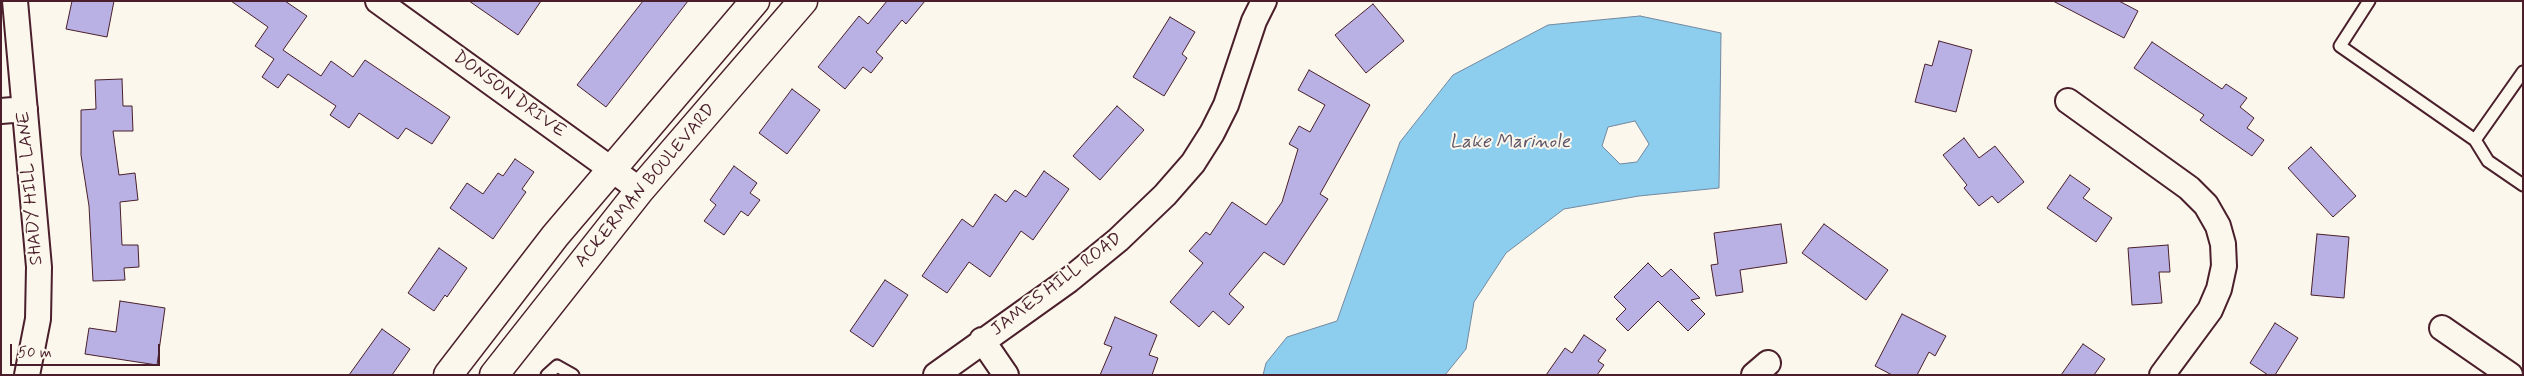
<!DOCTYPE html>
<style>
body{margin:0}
#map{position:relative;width:2524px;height:376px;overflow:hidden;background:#fbf7ec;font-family:Mynerve,sans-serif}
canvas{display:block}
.frame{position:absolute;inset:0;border:2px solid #4a1f2b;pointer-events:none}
.scale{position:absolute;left:10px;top:344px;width:150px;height:22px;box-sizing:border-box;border:2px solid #4a1f2b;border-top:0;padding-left:6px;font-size:15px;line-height:18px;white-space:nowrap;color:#4a1f2b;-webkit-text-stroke:4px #fbf7ec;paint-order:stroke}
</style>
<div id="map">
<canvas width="2524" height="376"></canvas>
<div class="frame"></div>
<div class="scale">50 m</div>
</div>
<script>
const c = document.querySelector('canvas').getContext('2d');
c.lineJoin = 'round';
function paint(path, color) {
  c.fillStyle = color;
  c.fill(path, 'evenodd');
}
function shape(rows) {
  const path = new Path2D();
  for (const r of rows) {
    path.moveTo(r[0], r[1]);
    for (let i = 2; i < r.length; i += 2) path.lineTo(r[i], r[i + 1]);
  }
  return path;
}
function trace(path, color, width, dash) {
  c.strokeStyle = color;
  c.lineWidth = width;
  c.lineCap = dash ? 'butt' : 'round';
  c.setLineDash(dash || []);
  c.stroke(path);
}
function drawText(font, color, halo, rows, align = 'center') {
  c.font = font + ' Mynerve,sans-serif';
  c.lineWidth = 4;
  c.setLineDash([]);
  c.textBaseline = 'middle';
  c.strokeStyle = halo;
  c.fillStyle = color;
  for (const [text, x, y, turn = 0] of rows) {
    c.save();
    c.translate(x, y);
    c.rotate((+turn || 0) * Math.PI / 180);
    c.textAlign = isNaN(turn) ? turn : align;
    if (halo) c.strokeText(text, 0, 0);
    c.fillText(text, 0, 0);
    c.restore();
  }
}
const water = shape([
 [1640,16,1721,33,1719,188,1639,196,1564,209,1506,253,1474,302,1466,349,1445,375,1263,375,1266,363,1287,337,1337,321,1400,142,1453,75,1548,25,1640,16],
 [1635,121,1649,144,1637,162,1620,164,1602,146,1608,127,1635,121]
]);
paint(water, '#8dceee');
trace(water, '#7288a0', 1);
const building = shape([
 [72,1,114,1,107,37,66,29,72,1],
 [231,1,285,1,307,16,283,50,321,76,331,61,353,77,365,60,450,117,432,144,406,128,398,139,359,113,349,128,330,115,336,106,288,74,278,88,262,77,274,59,255,46,268,27,231,1],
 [469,1,541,1,518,35,469,1],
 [643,1,688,1,606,107,577,85,643,1],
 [887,1,925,1,906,24,902,20,876,52,883,58,871,73,863,67,845,89,818,67,859,16,868,24,887,1],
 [2053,1,2119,1,2138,11,2124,38,2053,1],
 [1373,4,1404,41,1366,73,1335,35,1373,4],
 [1170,17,1195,32,1182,54,1187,58,1164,96,1133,77,1170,17],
 [1939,41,1972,50,1956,112,1915,102,1925,64,1932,66,1939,41],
 [2152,42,2222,89,2226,84,2247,98,2240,107,2254,118,2247,128,2264,140,2252,156,2200,120,2204,115,2134,68,2152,42],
 [1309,70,1370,105,1320,194,1328,199,1284,265,1264,252,1229,294,1244,307,1229,325,1213,311,1199,327,1170,302,1203,263,1189,251,1206,232,1210,235,1232,202,1266,225,1282,202,1298,149,1289,144,1299,126,1310,132,1325,105,1298,90,1309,70],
 [122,79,123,106,132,106,133,131,113,131,119,175,135,173,138,200,120,202,122,245,138,245,139,267,124,268,125,280,93,281,89,206,81,155,81,110,96,109,95,80,122,79],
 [792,89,820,110,787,154,759,133,792,89],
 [1117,106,1144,130,1100,180,1073,156,1117,106],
 [1964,138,1979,158,1995,146,2024,182,1998,203,1992,196,1979,206,1964,188,1967,185,1943,155,1964,138],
 [2311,147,2356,196,2333,217,2288,168,2311,147],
 [515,159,534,172,522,189,526,192,493,239,450,208,467,183,483,194,498,173,503,176,515,159],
 [734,166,757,183,750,193,760,200,748,216,741,211,724,235,704,221,716,205,710,200,734,166],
 [1044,171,1069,189,1033,240,1021,231,990,277,969,262,947,293,922,276,962,219,973,227,995,194,1006,202,1015,190,1026,197,1044,171],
 [2070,175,2090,189,2083,198,2112,218,2096,242,2047,208,2070,175],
 [1781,224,1787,263,1740,270,1743,292,1716,296,1711,265,1718,264,1714,233,1781,224],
 [1824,224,1888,270,1866,300,1802,253,1824,224],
 [2317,234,2349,237,2344,298,2311,295,2317,234],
 [2168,245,2170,272,2159,272,2162,303,2132,305,2128,248,2168,245],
 [439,248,467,268,447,297,445,295,434,311,408,293,439,248],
 [1648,263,1662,277,1671,269,1700,298,1691,300,1705,314,1688,331,1658,301,1628,331,1616,319,1626,309,1614,297,1648,263],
 [885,280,908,295,873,347,850,331,885,280],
 [120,301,165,308,157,365,85,354,89,328,116,332,120,301],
 [1902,314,1946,336,1935,356,1929,352,1917,375,1892,375,1875,366,1902,314],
 [1115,317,1157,335,1149,355,1158,358,1152,375,1100,375,1112,347,1104,344,1115,317],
 [2275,323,2298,338,2275,375,2268,375,2250,363,2275,323],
 [382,329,410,349,392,375,349,375,382,329],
 [1584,335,1606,350,1598,361,1604,365,1597,375,1546,375,1565,348,1572,353,1584,335],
 [2083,344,2105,359,2094,375,2061,375,2083,344]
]);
paint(building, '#b9b1e3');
trace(building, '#4a1f2b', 1);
const service = shape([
 [2369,1,2340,46,2475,140,2488,161,2523,185],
 [2475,140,2523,72],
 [547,375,557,366,573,375]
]);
const minor = shape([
 [15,1,39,267,38,319,27,375],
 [378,1,640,190],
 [2068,101,2189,188,2206,205,2218,226,2223,244,2224,266,2219,289,2210,310,2162,375],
 [1,111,25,109],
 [2442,328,2510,375],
 [982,340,1006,375],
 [936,375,1069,280,1118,240,1165,195,1193,163,1212,133,1226,105,1254,21,1264,1],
 [1754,375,1768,363]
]);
const tertiary = shape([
 [448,375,555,236,755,1],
 [494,375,640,190,803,1]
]);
trace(service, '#4a1f2b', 15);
trace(minor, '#4a1f2b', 28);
trace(tertiary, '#4a1f2b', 31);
trace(service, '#fbf7ec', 11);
trace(minor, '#fbf7ec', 24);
trace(tertiary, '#fbf7ec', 28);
drawText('18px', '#4a1f2b', '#fbf7ec', [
 ["DONSON DRIVE",509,95,36],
 ["ACKERMAN BOULEVARD",646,186,-50],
 ["SHADY HILL LANE",31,188,-95],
 ["JAMES HILL ROAD",1057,285,-37]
]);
drawText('italic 19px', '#5e5466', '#fbf7ec', [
 ["Lake Marinole",1510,143]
]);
</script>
